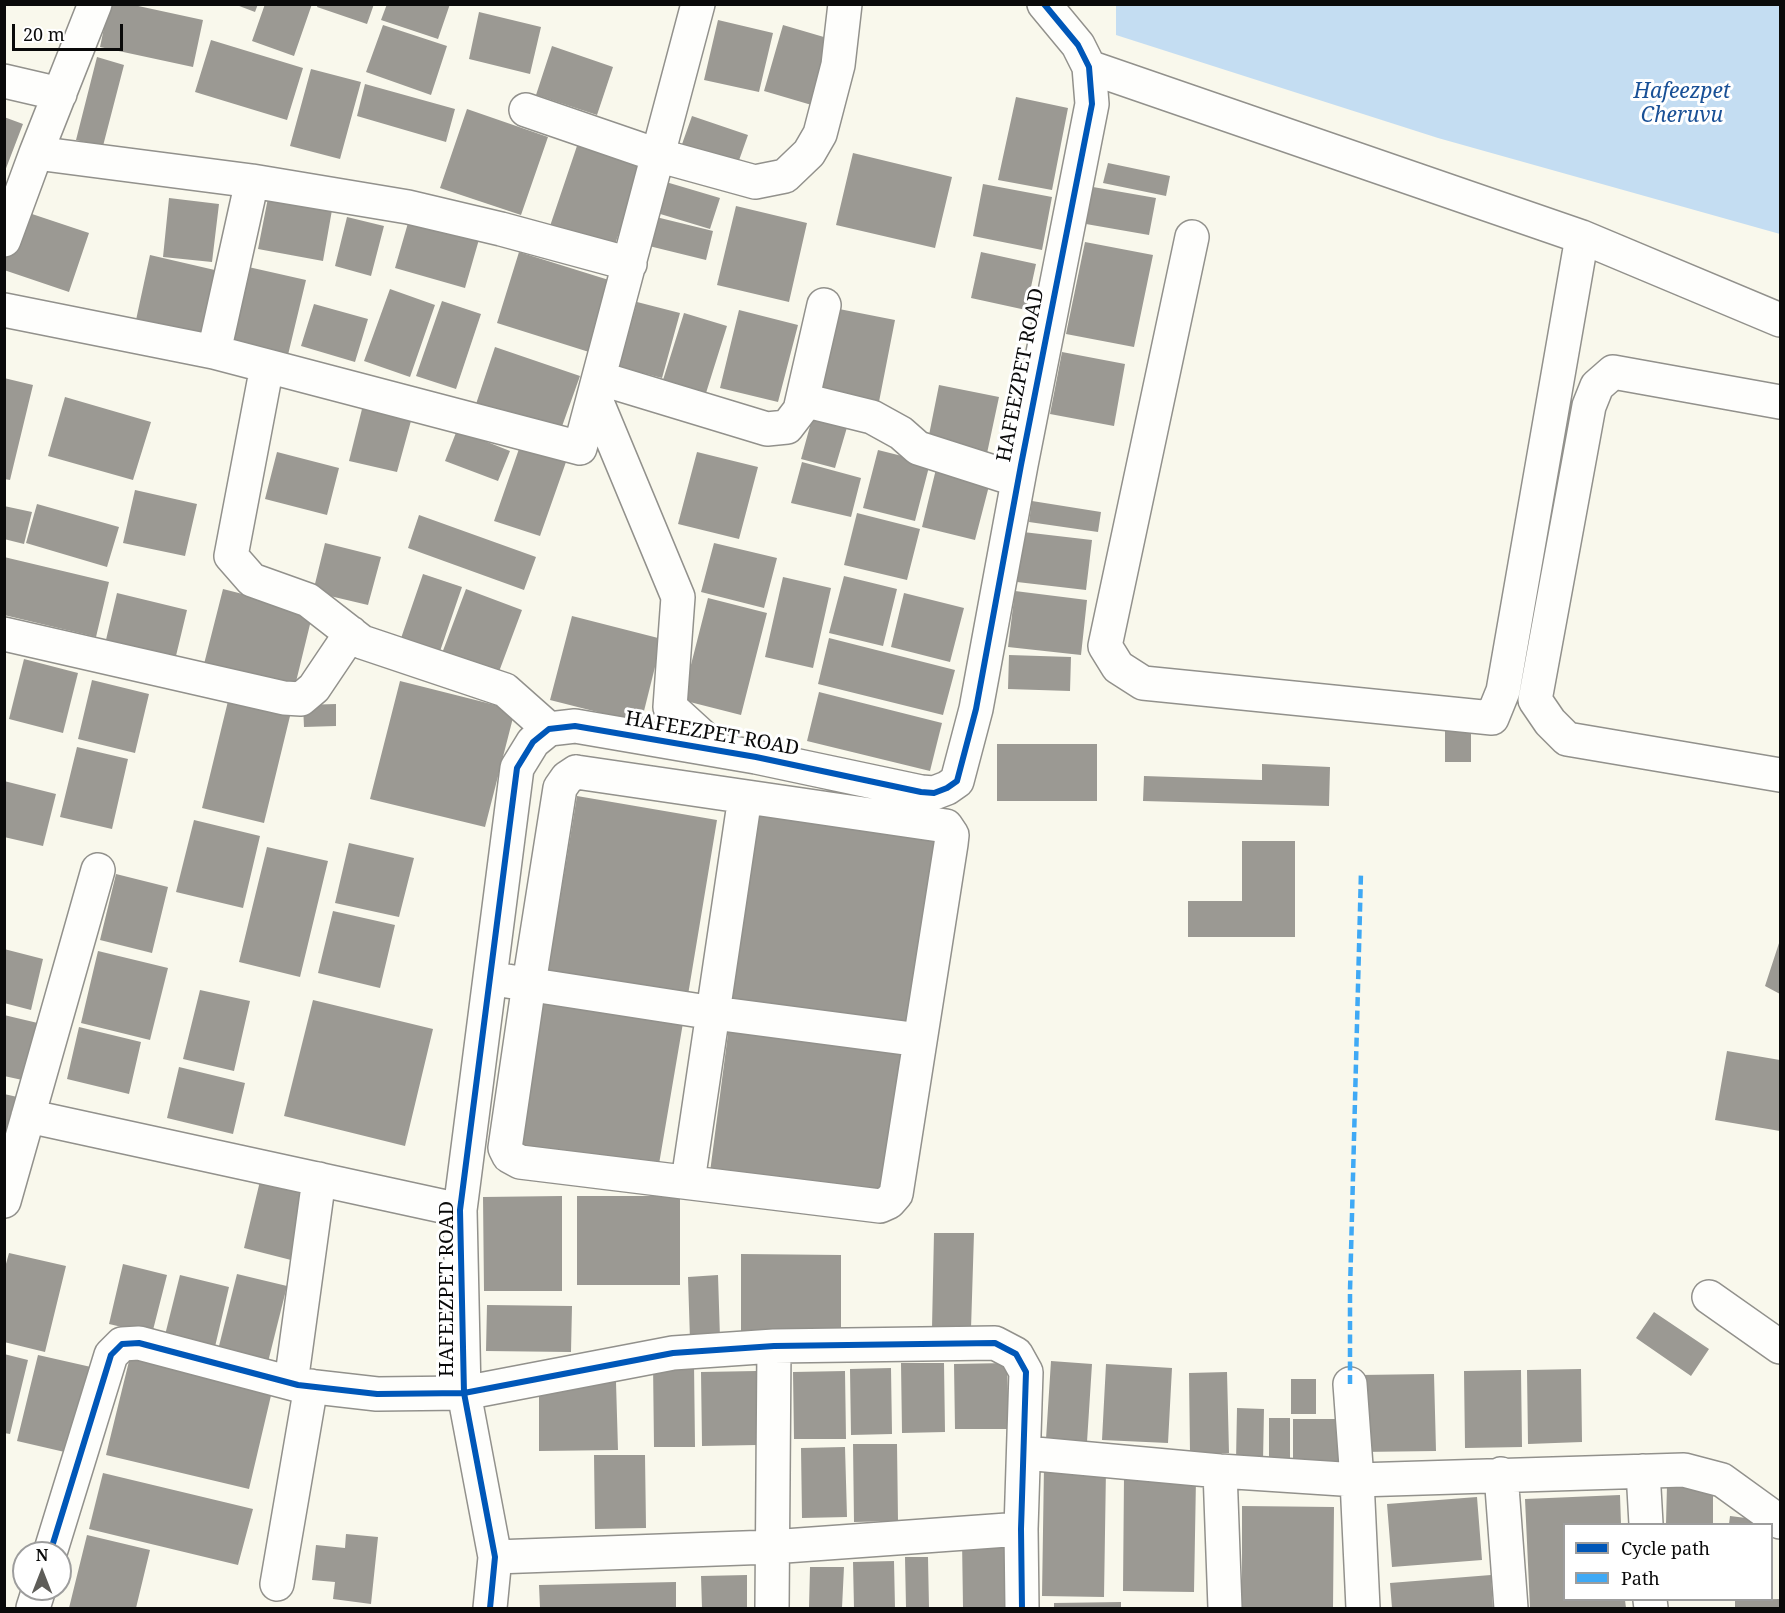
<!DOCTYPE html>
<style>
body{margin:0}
#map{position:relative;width:1785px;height:1613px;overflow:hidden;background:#f9f8ec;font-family:"Noto Serif",serif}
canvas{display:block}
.frame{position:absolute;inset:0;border:6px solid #0a0a0a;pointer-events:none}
.legend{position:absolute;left:1563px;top:1523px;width:210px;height:78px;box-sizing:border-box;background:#fff;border:2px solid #9d9d9d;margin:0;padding:8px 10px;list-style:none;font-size:18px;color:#0a0a0a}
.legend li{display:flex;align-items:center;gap:12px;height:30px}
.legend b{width:30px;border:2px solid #9d9d9d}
.north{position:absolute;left:12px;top:1541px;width:60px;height:60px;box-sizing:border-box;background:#fff;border:2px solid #9d9d9d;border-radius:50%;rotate:0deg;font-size:16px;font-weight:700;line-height:24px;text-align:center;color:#0a0a0a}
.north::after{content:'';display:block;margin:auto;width:21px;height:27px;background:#5e5d59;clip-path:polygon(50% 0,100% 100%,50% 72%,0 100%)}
.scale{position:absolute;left:12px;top:24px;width:111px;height:27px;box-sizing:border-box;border:3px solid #0a0a0a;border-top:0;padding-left:8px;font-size:18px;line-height:21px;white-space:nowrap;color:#0a0a0a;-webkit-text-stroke:4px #fff;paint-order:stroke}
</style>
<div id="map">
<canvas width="1785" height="1613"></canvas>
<div class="frame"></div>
<ul class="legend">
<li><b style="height:8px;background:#0057b8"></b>Cycle path</li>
<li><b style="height:8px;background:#3fa9f5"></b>Path</li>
</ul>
<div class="north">N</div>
<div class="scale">20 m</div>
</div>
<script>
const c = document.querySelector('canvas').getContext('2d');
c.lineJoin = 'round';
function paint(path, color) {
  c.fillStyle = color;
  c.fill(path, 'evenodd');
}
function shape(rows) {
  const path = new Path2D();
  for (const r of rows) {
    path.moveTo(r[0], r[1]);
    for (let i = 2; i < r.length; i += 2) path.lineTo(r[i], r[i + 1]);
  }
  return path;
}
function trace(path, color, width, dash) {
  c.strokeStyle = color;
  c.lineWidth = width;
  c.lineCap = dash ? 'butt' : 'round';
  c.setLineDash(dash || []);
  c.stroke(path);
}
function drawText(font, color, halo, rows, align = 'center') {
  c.font = font + ' "Noto Serif",serif';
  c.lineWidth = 6;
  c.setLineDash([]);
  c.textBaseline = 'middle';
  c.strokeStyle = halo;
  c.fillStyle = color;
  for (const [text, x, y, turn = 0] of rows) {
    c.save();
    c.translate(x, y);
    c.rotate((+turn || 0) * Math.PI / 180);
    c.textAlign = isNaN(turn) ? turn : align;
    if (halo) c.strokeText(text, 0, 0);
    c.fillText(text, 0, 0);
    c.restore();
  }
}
paint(shape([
 [1116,5,1780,5,1780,234,1438,138,1116,35]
]), '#c4ddf2');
paint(shape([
 [109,4,129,4,203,20,193,67,100,47],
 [234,4,258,4,255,12],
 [265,4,312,4,294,56,252,41],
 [318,4,374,4,367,24,317,7],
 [387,4,450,4,438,39,381,20],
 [479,12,541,27,530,74,469,59],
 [718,20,773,33,759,92,704,80],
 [383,25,447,46,431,95,366,72],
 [783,25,834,40,815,106,764,91],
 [211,40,303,68,287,120,195,92],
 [552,46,613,67,597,115,536,95],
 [97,57,124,65,103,146,76,140],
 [311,69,361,82,340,159,290,146],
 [365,84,455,109,446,142,357,116],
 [1016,97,1068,108,1052,190,998,180],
 [467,109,548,137,521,215,440,188],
 [692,116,748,135,737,166,681,147],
 [4,117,23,124,5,171,4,171],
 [579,140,644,161,612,253,548,232],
 [853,153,952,177,935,248,836,225],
 [1108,163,1170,176,1166,196,1103,183],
 [666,182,720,198,710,229,657,213],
 [983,184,1052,197,1042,250,973,236],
 [1093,187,1156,198,1149,235,1086,224],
 [169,198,219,204,212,262,163,257],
 [268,198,332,210,323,261,258,249],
 [736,206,807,223,789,302,717,285],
 [20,210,89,233,69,292,4,270,4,255],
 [410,216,480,236,465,288,395,268],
 [347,217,384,226,371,276,335,266],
 [656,217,713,231,706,260,649,246],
 [1085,242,1153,255,1134,347,1066,334],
 [519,252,612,281,589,352,497,323],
 [981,252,1036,264,1026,310,971,298],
 [150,255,219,271,205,335,136,320],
 [244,266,306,280,287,359,225,345],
 [390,289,435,305,410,377,364,361],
 [442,301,481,314,456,389,416,376],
 [637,302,680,313,662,378,619,367],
 [314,304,368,319,355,362,301,346],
 [834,308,895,320,877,412,816,401],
 [739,310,798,325,778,402,720,388],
 [684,313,727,326,706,393,663,380],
 [495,347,580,376,560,432,476,404],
 [1062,352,1125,364,1114,426,1050,414],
 [4,378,33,385,10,480,4,479],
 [939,385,999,397,986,458,927,445],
 [65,397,151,422,133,480,48,456],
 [365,397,414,410,397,472,349,461],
 [813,415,848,424,835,468,801,459],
 [457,430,510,451,498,481,445,461],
 [520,446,566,462,540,536,494,521],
 [878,450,930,463,915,521,863,508],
 [277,452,339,468,327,515,265,499],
 [697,452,758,467,739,539,678,524],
 [802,462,861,478,851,517,791,503],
 [936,469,990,482,975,540,922,527],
 [135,490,197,504,185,556,123,543],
 [1032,501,1101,512,1098,532,1029,522],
 [37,504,119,527,107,567,26,543],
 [4,506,32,512,24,544,4,539],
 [857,513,920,529,907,580,844,565],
 [419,515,536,557,524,590,408,548],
 [1023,532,1092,540,1086,590,1017,582],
 [325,543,381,557,368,605,313,592],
 [714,543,777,558,764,608,701,592],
 [4,557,109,582,96,637,4,615],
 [423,574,462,587,437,660,398,647],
 [844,576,897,589,883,646,829,633],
 [783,577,831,588,813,668,765,657],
 [223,589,313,612,294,690,203,668],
 [466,589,522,610,497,677,441,656],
 [1015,591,1087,600,1081,655,1008,647],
 [117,593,187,610,175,660,105,644],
 [904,593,964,608,950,662,891,647],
 [708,598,767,613,741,715,682,700],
 [572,616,662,639,641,723,550,700],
 [829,638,955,670,943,715,818,684],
 [1009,655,1071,657,1070,691,1008,689],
 [24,659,78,673,63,733,9,719],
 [92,680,149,694,135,753,78,739],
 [400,681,515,710,485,827,370,799],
 [819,692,942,723,930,771,807,741],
 [229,697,291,712,264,823,202,808],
 [336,704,336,726,304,727,303,705],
 [1445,724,1471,724,1471,762,1445,762],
 [997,744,1097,744,1097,801,997,801],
 [77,747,128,759,112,829,60,817],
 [1262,764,1330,767,1329,806,1143,801,1144,776,1262,780],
 [4,781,56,794,43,846,4,837],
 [577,796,717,820,686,1007,546,984],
 [753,810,939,836,912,1028,726,1003],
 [194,820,260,836,243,908,176,892],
 [1242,841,1295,841,1295,937,1188,937,1188,901,1242,901],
 [349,843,414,858,399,917,335,903],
 [267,847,328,861,300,977,239,962],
 [116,874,168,887,152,953,100,940],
 [333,911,395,925,380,988,318,973],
 [1780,940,1780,994,1765,986],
 [4,949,43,959,31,1010,4,1003],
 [98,951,168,968,150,1040,81,1023],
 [200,990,250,1001,234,1071,183,1059],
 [543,993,684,1017,658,1170,517,1146],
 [313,1000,433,1029,405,1146,284,1116],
 [4,1015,42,1024,27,1081,4,1076],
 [729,1026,904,1049,885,1194,710,1172],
 [79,1027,141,1042,129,1094,67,1079],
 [1727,1051,1780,1060,1780,1131,1715,1120],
 [179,1067,245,1083,233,1134,167,1118],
 [4,1094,22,1098,4,1153],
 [260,1181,311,1193,295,1261,244,1248],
 [562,1196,562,1291,484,1291,483,1197],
 [577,1196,680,1196,680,1285,577,1285],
 [934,1233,974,1233,971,1329,932,1328],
 [9,1253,66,1266,45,1352,4,1342,4,1271],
 [741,1254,841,1255,841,1333,741,1332],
 [123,1264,167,1275,152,1334,109,1324],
 [237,1274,287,1286,267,1366,217,1354],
 [180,1275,229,1287,214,1351,164,1339],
 [718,1275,720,1338,690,1340,688,1277],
 [487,1305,572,1306,571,1352,486,1351],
 [1654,1312,1709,1349,1691,1376,1636,1338],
 [131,1353,273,1387,249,1489,106,1455],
 [4,1354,28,1360,10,1434,4,1433],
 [38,1355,91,1367,69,1453,17,1441],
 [1051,1361,1092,1364,1087,1442,1046,1439],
 [653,1363,694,1363,695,1447,654,1447],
 [901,1363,944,1363,945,1432,902,1433],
 [1007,1363,1009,1429,955,1429,954,1364],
 [1106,1364,1172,1368,1168,1443,1102,1440],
 [891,1368,892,1434,851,1435,850,1369],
 [1581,1369,1582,1442,1528,1444,1527,1370],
 [1521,1370,1522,1447,1465,1448,1464,1371],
 [756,1371,757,1445,702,1446,701,1372],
 [845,1371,846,1439,794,1439,793,1372],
 [1227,1372,1229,1453,1190,1454,1189,1373],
 [1434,1374,1436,1451,1360,1452,1359,1375],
 [1291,1379,1316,1379,1316,1414,1291,1414],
 [616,1382,618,1450,539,1451,539,1384],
 [1237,1408,1264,1409,1263,1462,1236,1461],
 [1269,1418,1290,1418,1290,1461,1269,1461],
 [1293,1419,1341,1419,1341,1462,1293,1461],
 [853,1444,897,1444,898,1521,854,1522],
 [845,1447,847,1517,802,1518,801,1448],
 [594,1455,645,1455,646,1528,595,1529],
 [1044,1466,1106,1468,1104,1597,1042,1596],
 [103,1473,253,1509,238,1565,89,1529],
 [1124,1477,1196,1478,1194,1592,1123,1591],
 [1667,1485,1713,1486,1713,1524,1666,1524],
 [1620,1495,1621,1524,1564,1524,1564,1600,1625,1600,1626,1608,1530,1608,1525,1499],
 [1477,1497,1482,1560,1392,1567,1387,1504],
 [1242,1506,1334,1507,1333,1608,1242,1607],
 [1730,1516,1762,1520,1761,1524,1729,1524],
 [346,1534,378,1537,371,1604,333,1599,335,1582,312,1580,316,1545,345,1548],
 [87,1535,150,1550,136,1608,69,1608],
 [1015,1538,1016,1608,963,1608,962,1539],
 [905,1557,928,1557,929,1608,906,1608],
 [894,1561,895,1608,854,1608,853,1562],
 [810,1567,844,1567,842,1608,809,1608],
 [747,1575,747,1608,702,1608,701,1576],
 [1491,1575,1493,1608,1392,1608,1390,1583],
 [676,1582,676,1608,540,1608,539,1585],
 [1779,1599,1779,1608,1735,1608,1735,1600],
 [1121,1602,1121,1608,1054,1608,1054,1603]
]), '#9b9993');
const minor = shape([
 [1089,67,1582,237,1780,320],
 [4,81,60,94],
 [526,110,657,155,755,182,785,176,809,153,820,134,838,65,845,4],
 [36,153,252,181,408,207,501,229,630,264],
 [1192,237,1105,646,1118,667,1143,683,1492,718,1503,691,1582,237],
 [4,240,36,153,95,4],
 [4,310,214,352,580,448,698,4],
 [214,352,252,181],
 [267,366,231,556,252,580,308,600,362,642,505,690,549,729],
 [599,378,767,429,787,427,800,410,824,305],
 [594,395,678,597,670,707,717,750],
 [803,400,872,417,901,433,918,448,1018,480],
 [1780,402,1613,372,1597,386,1589,406,1535,700,1550,722,1567,739,1780,775],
 [4,634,284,698,301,699,314,688,351,633],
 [576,772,946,826,952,835,951,844,896,1194,889,1202,880,1206,520,1162,509,1156,505,1148,529,984,560,788,567,778,576,772],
 [507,981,714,1013,920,1040],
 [28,1116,460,1210],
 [688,1181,745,797],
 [4,1201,98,870],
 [1709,1297,1780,1347],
 [291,1383,319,1179],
 [1350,1384,1357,1480,1363,1608],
 [1025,1453,1220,1471,1357,1480,1684,1470,1722,1480,1780,1522],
 [1220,1471,1225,1608],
 [1643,1471,1646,1524],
 [1501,1474,1511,1608],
 [50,1553,111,1355,122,1344,139,1343,298,1385,377,1394,464,1393,673,1353,774,1346,995,1343,1016,1354,1026,1372,1021,1529,1022,1608],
 [495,1557,771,1547,1021,1529],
 [277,1584,311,1386],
 [1650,1600,1651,1608],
 [33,1608,39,1589],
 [490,1608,495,1557,464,1393,460,1210,517,768,533,742,549,729,575,726,756,757,921,792,934,793,947,788,957,781,976,709,1021,465,1092,104,1089,67,1078,45,1044,4],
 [772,1608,774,1346]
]);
trace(minor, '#92918c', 36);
trace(minor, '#fefefc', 33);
trace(shape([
 [1350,1384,1350,1291,1361,872]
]), '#3fa9f5', 4.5, [9, 4.5]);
trace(shape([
 [50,1553,111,1355,122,1344,139,1343,298,1385,377,1394,464,1393,673,1353,774,1346,995,1343,1016,1354,1026,1372,1021,1529,1022,1608],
 [490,1608,495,1557,464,1393,460,1210,517,768,533,742,549,729,575,726,756,757,921,792,934,793,947,788,957,781,976,709,1021,465,1092,104,1089,67,1078,45,1044,4]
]), '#0057b8', 6);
drawText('20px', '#0a0a0a', '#fff', [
 ["HAFEEZPET ROAD",1021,375,-79],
 ["HAFEEZPET ROAD",712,734,10],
 ["HAFEEZPET ROAD",447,1289,-90]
]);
drawText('italic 21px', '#195096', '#fff', [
 ["Hafeezpet",1682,92],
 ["Cheruvu",1682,116]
]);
</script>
